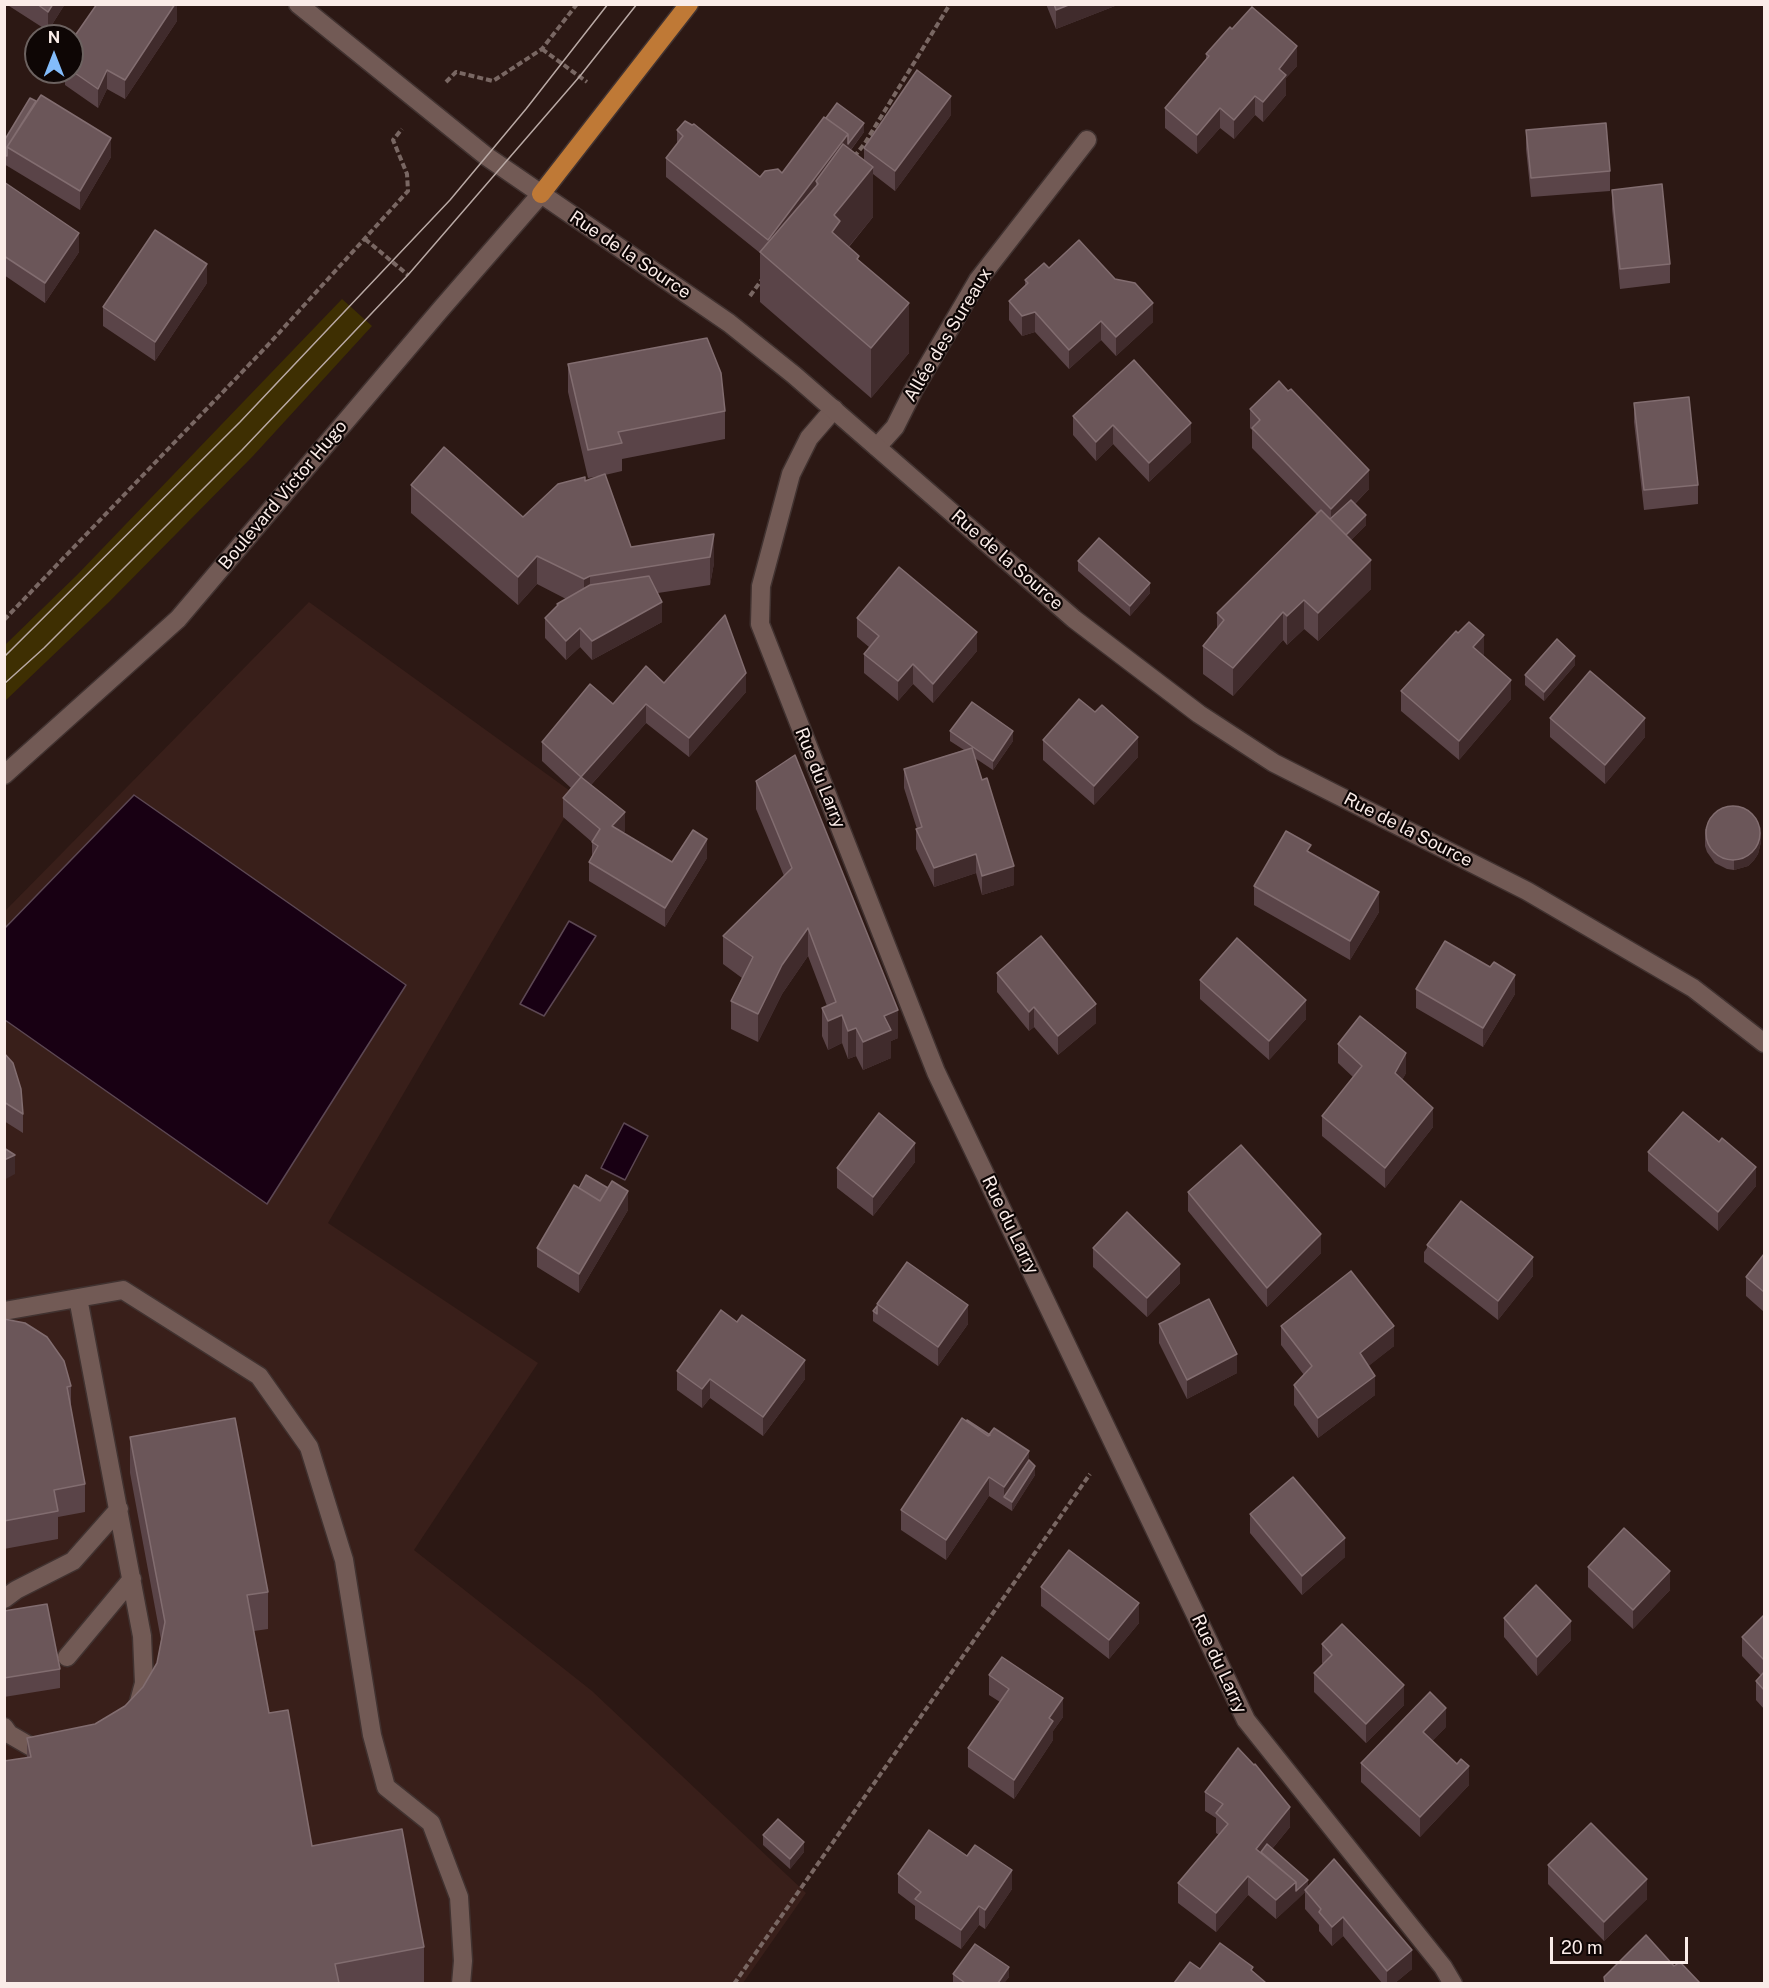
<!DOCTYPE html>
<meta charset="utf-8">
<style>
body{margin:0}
#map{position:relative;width:1769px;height:1988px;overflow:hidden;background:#2c1814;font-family:"Public Sans",sans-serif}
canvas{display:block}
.frame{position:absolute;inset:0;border:6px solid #faece8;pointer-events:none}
.north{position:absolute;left:24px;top:24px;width:60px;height:60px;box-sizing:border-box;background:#0e0605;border:2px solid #6c6260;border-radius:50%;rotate:0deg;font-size:16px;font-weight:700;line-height:24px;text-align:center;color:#faece8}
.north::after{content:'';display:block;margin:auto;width:21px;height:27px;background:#83bcfb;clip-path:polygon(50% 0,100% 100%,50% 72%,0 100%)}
.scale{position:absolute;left:1550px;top:1937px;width:138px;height:27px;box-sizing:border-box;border:3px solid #faece8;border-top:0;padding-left:8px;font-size:18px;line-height:21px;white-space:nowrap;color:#faece8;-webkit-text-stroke:4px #0e0605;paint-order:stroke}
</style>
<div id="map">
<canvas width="1769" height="1988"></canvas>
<div class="frame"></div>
<div class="north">N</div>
<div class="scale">20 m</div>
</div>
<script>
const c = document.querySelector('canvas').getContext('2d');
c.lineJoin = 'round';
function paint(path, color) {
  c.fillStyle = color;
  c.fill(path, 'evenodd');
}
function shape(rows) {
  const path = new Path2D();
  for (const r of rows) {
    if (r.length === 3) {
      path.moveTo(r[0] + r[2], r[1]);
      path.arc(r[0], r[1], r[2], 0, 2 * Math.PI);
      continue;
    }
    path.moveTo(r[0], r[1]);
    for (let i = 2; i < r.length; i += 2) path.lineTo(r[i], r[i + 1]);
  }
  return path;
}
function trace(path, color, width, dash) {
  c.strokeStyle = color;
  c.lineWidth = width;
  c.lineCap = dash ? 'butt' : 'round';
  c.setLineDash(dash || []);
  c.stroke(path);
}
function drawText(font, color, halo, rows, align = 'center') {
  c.font = font + ' "Public Sans",sans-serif';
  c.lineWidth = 4.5;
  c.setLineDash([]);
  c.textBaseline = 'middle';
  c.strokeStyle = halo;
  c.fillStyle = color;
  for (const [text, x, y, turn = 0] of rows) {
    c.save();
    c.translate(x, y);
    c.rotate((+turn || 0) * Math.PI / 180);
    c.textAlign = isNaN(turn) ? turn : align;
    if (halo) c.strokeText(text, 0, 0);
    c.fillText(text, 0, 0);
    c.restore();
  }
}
paint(shape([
 [309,602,577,796,328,1223,538,1363,414,1550,592,1691,806,1893,743,1983,5,1984,5,911]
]), '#391f1a');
paint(shape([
 [342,299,372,326,253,456,109,602,5,701,5,645,77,575]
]), '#3e2f02');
const water = shape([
 [134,795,406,985,267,1204,5,1020,5,928,134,795],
 [569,921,596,936,544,1016,520,1004,569,921],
 [624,1123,648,1136,625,1180,601,1168,624,1123]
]);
paint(water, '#180013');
trace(water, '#5c4753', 1.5);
const service = shape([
 [78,1298,142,1636,144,1683,137,1709],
 [4,1311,123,1290,259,1376,309,1447,344,1560,372,1735,386,1787,431,1823,459,1897,463,1961,461,1984],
 [4,1599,16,1590,73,1561,119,1509],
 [67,1657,132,1579],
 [4,1727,9,1734,47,1756]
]);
const minor = shape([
 [834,409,809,438,791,474,761,586,760,624,936,1072,1246,1720,1443,1967,1453,1984],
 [877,447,895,427,913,391,978,280,1087,140]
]);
const secondary = shape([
 [298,4,486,156,729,323,794,375,1074,619,1199,714,1274,763,1527,891,1693,988,1764,1043],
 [4,775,178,619,441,309,541,194]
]);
const primary = shape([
 [541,194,689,4]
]);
trace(service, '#413230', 21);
trace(minor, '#413230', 21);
trace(secondary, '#413230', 21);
trace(primary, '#413230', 21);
trace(shape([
 [542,49,587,82],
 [446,82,456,72,493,81,542,49,577,4],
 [854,157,865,143,950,4],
 [365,239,408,275],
 [750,296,763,278],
 [4,620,268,345,408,191,407,174,393,140,402,129],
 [734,1984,1090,1474]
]), '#796763', 4, [6, 3]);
trace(service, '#725a55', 18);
trace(minor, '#725a55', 18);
trace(secondary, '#725a55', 18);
trace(primary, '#bf7936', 18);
trace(shape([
 [4,657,240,422,450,200,526,109,608,4],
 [4,684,44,648,242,450,408,275,580,76,637,4]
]), '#b9a9a5', 1.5);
paint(shape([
 [6,4,65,4,48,31],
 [177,4,177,21,125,99,107,89,98,108,65,85,65,72,72,72,72,40],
 [1046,4,1120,4,1056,29],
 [1232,29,1297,66,1286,78,1286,95,1263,122,1255,115,1234,139,1220,128,1197,154,1165,128,1165,108,1206,59,1206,54],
 [951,115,895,191,873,174,873,217,849,247,859,261,909,353,871,398,760,302,760,253,666,177,666,158,677,144,677,130,760,177,782,173,826,118,864,132,851,150,864,160,864,148],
 [1526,130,1610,171,1610,191,1531,197,1526,149],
 [4,141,111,157,80,210,4,164],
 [4,182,79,252,45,303,4,275],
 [1612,190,1670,264,1670,283,1620,289,1612,209],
 [1049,268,1153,322,1116,356,1101,340,1069,369,1035,332,1022,336,1009,320,1009,301,1025,287,1025,280],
 [207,283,155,361,103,326,103,307],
 [568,364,725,411,725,439,622,459,622,471,605,475,631,547,714,534,714,563,710,585,658,593,662,622,592,660,580,647,566,660,545,638,545,618,557,606,557,604,566,599,537,584,518,605,411,513,411,485,523,517,585,481,599,476,588,478,568,392],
 [1634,403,1698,485,1698,504,1644,510,1634,422],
 [1250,409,1369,489,1355,504,1366,525,1351,540,1371,589,1318,641,1304,629,1287,645,1283,640,1233,696,1203,674,1203,646,1217,629,1217,613,1317,514,1252,448,1252,430,1250,428],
 [1073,416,1191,442,1149,482,1113,444,1096,461,1073,435],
 [1078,561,1150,593,1130,616,1078,571],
 [857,618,977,651,933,703,913,684,898,701,864,673,864,654,869,647,857,637],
 [1484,655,1483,656,1511,699,1459,760,1401,711,1401,691],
 [1575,665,1544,701,1525,685,1525,675],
 [664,683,746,692,689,757,646,723,591,785,625,831,623,833,672,862,707,858,665,927,589,881,589,862,592,856,592,842,563,817,563,798,571,788,542,761,542,742,613,704],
 [1095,712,1138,757,1094,805,1043,760,1043,740],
 [1550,718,1645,737,1605,784,1550,737],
 [950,731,1013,741,993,770,975,758,1014,885,982,895,976,873,934,887,916,849,916,829,917,829,904,788,904,769,964,750,950,741],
 [756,781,898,1038,891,1041,891,1058,863,1070,856,1056,848,1059,842,1043,828,1050,822,1036,822,1008,827,1006,808,956,782,994,758,1042,731,1029,731,1001,742,978,723,964,723,936,784,876,756,809],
 [1705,829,1761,842,1758,854,1754,860,1748,866,1734,870,1727,869,1715,863,1707,852,1705,846],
 [1311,853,1379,912,1350,960,1254,905,1254,886],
 [1490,967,1515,994,1483,1047,1416,1008,1416,989],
 [997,973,1096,1023,1058,1055,1034,1027,1029,1031,997,992],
 [1200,980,1306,1019,1269,1060,1200,999],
 [1338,1044,1406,1073,1402,1080,1433,1127,1385,1188,1322,1136,1322,1116,1353,1077,1338,1063],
 [4,1053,23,1114,23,1133,4,1121],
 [1719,1142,1756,1186,1718,1231,1648,1171,1648,1152],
 [915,1162,873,1216,837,1188,837,1168],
 [579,1188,628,1210,579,1293,537,1267,537,1248],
 [1188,1192,1321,1253,1267,1307,1188,1211],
 [1427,1245,1533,1276,1498,1320,1424,1262,1424,1252,1427,1248],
 [1093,1248,1180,1283,1147,1317,1093,1267],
 [1764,1254,1764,1312,1746,1296,1746,1277],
 [877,1304,968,1324,938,1366,873,1321,873,1311,877,1306],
 [4,1319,71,1386,71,1409,85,1484,85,1512,58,1517,58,1539,4,1549],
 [737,1322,805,1379,763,1436,710,1398,702,1408,677,1390,677,1371],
 [1159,1324,1237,1373,1187,1399,1159,1343],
 [1281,1326,1394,1346,1368,1366,1375,1395,1318,1438,1294,1405,1294,1385,1304,1375,1281,1345],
 [130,1437,268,1592,268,1629,254,1631,269,1713,312,1846,424,1947,424,1983,4,1983,27,1757,27,1738,95,1724,125,1706,143,1687,157,1663,161,1640,130,1473],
 [1029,1460,1035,1475,1012,1511,989,1496,946,1560,901,1530,901,1510],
 [1250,1514,1345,1557,1302,1595,1250,1533],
 [1588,1567,1670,1590,1633,1629,1588,1587],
 [1041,1587,1139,1623,1109,1659,1041,1606],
 [4,1611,60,1669,60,1688,4,1697],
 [1764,1615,1764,1709,1756,1700,1756,1681,1761,1676,1742,1656,1742,1637],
 [1504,1618,1571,1640,1537,1676,1504,1637],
 [1322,1644,1404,1705,1366,1743,1314,1692,1314,1673,1323,1664,1322,1663],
 [989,1675,1063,1717,1053,1731,1053,1740,1014,1799,968,1767,968,1748,1000,1702,989,1695],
 [1446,1727,1432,1741,1457,1764,1469,1785,1420,1837,1361,1782,1361,1763],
 [1205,1792,1290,1827,1272,1849,1308,1887,1412,1969,1395,1983,1382,1983,1343,1936,1332,1946,1319,1931,1319,1925,1305,1909,1305,1892,1276,1919,1248,1895,1216,1932,1178,1903,1178,1883,1219,1835,1216,1833,1216,1818,1205,1811],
 [763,1835,804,1852,790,1869,763,1845],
 [1548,1865,1647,1899,1604,1941,1548,1884],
 [898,1874,1012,1889,985,1929,979,1925,961,1949,915,1919,915,1906,898,1893],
 [953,1974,1009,1977,1004,1983,953,1983]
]), '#5a4448');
paint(shape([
 [53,4,65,4,48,31,48,12],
 [175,4,177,4,177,21,125,99,125,80],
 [1071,4,1120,4,1056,29,1056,10],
 [1297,46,1297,66,1286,78,1286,95,1263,122,1263,102,1279,69],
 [107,70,107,89,98,108,98,89],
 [951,96,951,115,895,191,895,171],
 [1255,96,1255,115,1234,139,1234,120],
 [1220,108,1220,128,1197,154,1197,135],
 [864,123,864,132,818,193,818,184,816,181,816,196,768,260,768,240,848,134],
 [111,138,111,157,80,210,80,191],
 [873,167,873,217,840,257,832,232,834,215],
 [79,233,79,252,45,303,45,283],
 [207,264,207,283,155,361,155,342],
 [909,303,909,353,871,398,871,348],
 [1153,303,1153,322,1116,356,1116,337],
 [1035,312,1035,332,1022,336,1022,316],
 [1101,321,1101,340,1069,369,1069,350],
 [1191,423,1191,442,1149,482,1149,463],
 [1113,425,1113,444,1096,461,1096,442],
 [1369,470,1369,489,1331,528,1331,509],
 [1366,515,1366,525,1337,554,1337,544],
 [714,534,714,563,710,585,710,557],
 [537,556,537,584,518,605,518,577],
 [1371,560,1371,589,1318,641,1318,613],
 [590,576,590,604,584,607,584,579],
 [1150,583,1150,593,1130,616,1130,606],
 [1304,600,1304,629,1287,645,1287,616],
 [662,602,662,622,592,660,592,641],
 [1283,612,1283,640,1233,696,1233,668],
 [580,628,580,647,566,660,566,641],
 [977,632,977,651,933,703,933,684],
 [1484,635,1484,655,1473,666,1473,647],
 [1575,656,1575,665,1544,701,1544,692],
 [913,664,913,684,898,701,898,681],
 [746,673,746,692,689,757,689,738],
 [1511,680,1511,699,1459,760,1459,741],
 [646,704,646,723,581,796,581,777],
 [1645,718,1645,737,1605,784,1605,765],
 [1013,731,1013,741,993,770,993,761],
 [1138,737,1138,757,1094,805,1094,786],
 [625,812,625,831,612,846,612,826],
 [1761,832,1761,842,1758,854,1754,860,1748,866,1734,870,1734,860],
 [707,839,707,858,665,927,665,908],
 [976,854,976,873,934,887,934,868],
 [1014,866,1014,885,982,895,982,876],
 [1379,892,1379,912,1350,960,1350,941],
 [808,928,808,956,782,994,758,1042,758,1014,782,965],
 [1515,975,1515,994,1483,1047,1483,1028],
 [1306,1000,1306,1019,1269,1060,1269,1041],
 [1096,1004,1096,1023,1058,1055,1058,1036],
 [1034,1007,1034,1027,1029,1031,1029,1012],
 [898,1010,898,1038,891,1041,891,1058,863,1070,863,1042,884,1016],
 [842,1015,842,1043,828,1050,828,1021],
 [856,1028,856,1056,848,1059,848,1031],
 [1406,1053,1406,1073,1395,1093,1395,1073],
 [1433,1108,1433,1127,1385,1188,1385,1168],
 [915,1143,915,1162,873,1216,873,1197],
 [15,1155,15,1174,4,1180,4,1160],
 [1756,1167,1756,1186,1718,1231,1718,1212],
 [628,1191,628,1210,579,1293,579,1274],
 [1321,1234,1321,1253,1267,1307,1267,1288],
 [1533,1257,1533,1276,1498,1320,1498,1301],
 [1180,1264,1180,1283,1147,1317,1147,1298],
 [968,1305,968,1324,938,1366,938,1347],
 [1394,1326,1394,1346,1360,1373,1360,1353],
 [1237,1354,1237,1373,1187,1399,1187,1380],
 [805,1360,805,1379,763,1436,763,1417],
 [1375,1376,1375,1395,1318,1438,1318,1418],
 [710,1379,710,1398,702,1408,702,1389],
 [1029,1451,1029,1470,1004,1497,1004,1487],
 [1035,1466,1035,1475,1012,1511,1012,1502],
 [989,1477,989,1496,946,1560,946,1540],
 [1345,1538,1345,1557,1302,1595,1302,1576],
 [1670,1571,1670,1590,1633,1629,1633,1610],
 [1139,1603,1139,1623,1109,1659,1109,1640],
 [1571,1621,1571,1640,1537,1676,1537,1657],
 [1404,1685,1404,1705,1366,1743,1366,1724],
 [1063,1698,1063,1717,1053,1731,1053,1740,1014,1799,1014,1780,1049,1718],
 [1446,1708,1446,1727,1423,1751,1423,1732],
 [1469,1766,1469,1785,1420,1837,1420,1817],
 [1290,1807,1290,1827,1261,1862,1256,1849],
 [804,1842,804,1852,790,1869,790,1859],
 [1012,1870,1012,1889,985,1929,985,1910],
 [1248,1876,1248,1895,1216,1932,1216,1913],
 [1647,1879,1647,1899,1604,1941,1604,1922],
 [1308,1880,1308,1889,1305,1890,1305,1892,1296,1901,1296,1891],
 [1296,1882,1296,1901,1276,1919,1276,1900],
 [979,1906,979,1925,961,1949,961,1930],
 [1343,1917,1343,1936,1332,1946,1332,1927],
 [1412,1950,1412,1969,1395,1983,1387,1983,1387,1971],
 [1009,1967,1009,1977,1004,1983,998,1983]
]), '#402b2c');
const building = shape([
 [37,4,53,4,48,12,37,4],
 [97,4,175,4,125,80,107,70,98,89,72,71,72,40,97,4],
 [1054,4,1071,4,1056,10,1054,4],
 [1252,7,1297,46,1279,69,1286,75,1263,102,1255,96,1234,120,1220,108,1197,135,1165,108,1209,56,1206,54,1230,27,1232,29,1252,7],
 [917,70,951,96,895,171,864,148,917,70],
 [41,95,111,138,80,191,7,147,41,95],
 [30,98,36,101,7,147,7,156,4,155,4,141,30,98],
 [837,103,864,123,848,144,848,134,826,118,837,103],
 [824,117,848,134,768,240,666,158,683,136,677,130,685,121,692,125,694,124,760,177,765,171,778,169,782,173,824,117],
 [1606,123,1610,171,1531,178,1526,130,1606,123],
 [843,144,873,167,834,215,840,221,832,232,859,256,857,259,909,303,871,348,760,252,818,184,816,181,843,144],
 [4,182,79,233,45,283,4,256,4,182],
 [1662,184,1670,264,1620,269,1612,190,1662,184],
 [155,230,207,264,155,342,103,307,155,230],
 [1079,240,1115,279,1135,283,1153,303,1116,337,1101,321,1069,350,1035,312,1022,316,1009,301,1028,283,1025,280,1044,263,1049,268,1079,240],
 [707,338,721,373,725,411,618,432,622,443,588,450,568,364,707,338],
 [1134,360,1191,423,1149,463,1113,425,1096,442,1073,416,1134,360],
 [1279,381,1288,391,1291,389,1369,470,1331,509,1252,428,1260,420,1250,409,1279,381],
 [1689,397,1698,485,1644,490,1634,403,1689,397],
 [444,447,523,517,558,484,585,477,585,481,605,474,631,547,714,534,710,557,590,576,584,579,537,556,518,577,411,485,444,447],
 [1351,500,1366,515,1346,535,1330,519,1351,500],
 [1321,510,1371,560,1318,613,1304,600,1287,616,1283,612,1233,668,1203,646,1224,620,1217,613,1321,510],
 [1099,538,1150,583,1130,606,1078,561,1099,538],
 [899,567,977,632,933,684,913,664,898,681,864,654,879,636,857,618,899,567],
 [649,576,662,602,592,641,580,628,566,641,545,618,558,605,557,604,590,585,649,576],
 [725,615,746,673,689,738,646,704,581,777,625,812,612,826,672,862,693,830,707,839,665,908,589,862,598,846,592,842,600,829,563,798,581,777,542,742,590,684,613,704,646,666,664,683,725,615],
 [1469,622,1484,635,1473,647,1511,680,1459,741,1401,691,1456,631,1458,633,1469,622],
 [1557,639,1575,656,1544,692,1525,675,1557,639],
 [1590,671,1645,718,1605,765,1550,718,1590,671],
 [1079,699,1095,712,1102,705,1138,737,1094,786,1043,740,1079,699],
 [972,702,1013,731,993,761,950,731,972,702],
 [972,748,982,780,987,778,1014,866,982,876,976,854,934,868,916,829,922,827,904,769,972,748],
 [795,755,898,1010,884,1016,891,1030,863,1042,856,1028,848,1031,842,1015,828,1021,822,1008,836,1002,808,928,782,965,758,1014,731,1001,753,957,723,936,792,868,756,781,795,755],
 [1733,833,27],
 [1286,831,1311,845,1307,851,1379,892,1350,941,1254,886,1286,831],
 [1041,936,1096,1004,1058,1036,1034,1007,1029,1012,997,973,1041,936],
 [1237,938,1306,1000,1269,1041,1200,980,1237,938],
 [1445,941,1490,967,1494,962,1515,975,1483,1028,1416,989,1445,941],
 [1360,1016,1406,1053,1395,1073,1433,1108,1385,1168,1322,1116,1362,1066,1338,1044,1360,1016],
 [4,1053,13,1063,21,1089,23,1114,4,1102,4,1053],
 [1683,1112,1719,1142,1722,1138,1756,1167,1718,1212,1648,1152,1683,1112],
 [879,1113,915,1143,873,1197,837,1168,879,1113],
 [1241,1145,1321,1234,1267,1288,1188,1192,1241,1145],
 [4,1148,15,1155,4,1160,4,1148],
 [586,1175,608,1188,600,1201,579,1188,586,1175],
 [612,1181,628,1191,579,1274,537,1248,574,1185,600,1201,612,1181],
 [1461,1201,1533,1257,1498,1301,1427,1245,1461,1201],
 [1127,1212,1180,1264,1147,1298,1093,1248,1127,1212],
 [1764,1254,1764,1292,1746,1277,1764,1254],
 [907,1262,968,1305,938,1347,877,1304,907,1262],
 [1351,1271,1394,1326,1360,1353,1375,1376,1318,1418,1294,1385,1312,1366,1281,1326,1351,1271],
 [1209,1299,1237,1354,1187,1380,1159,1324,1209,1299],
 [877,1306,877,1314,873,1311,877,1306],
 [721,1310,737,1322,742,1315,805,1360,763,1417,710,1379,702,1389,677,1371,721,1310],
 [4,1319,25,1323,47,1337,64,1361,71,1386,67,1387,85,1484,54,1490,58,1511,4,1521,4,1319],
 [235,1418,268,1592,247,1595,269,1713,288,1710,312,1846,402,1829,424,1947,335,1964,339,1983,4,1983,4,1761,31,1757,27,1738,95,1724,125,1706,143,1687,157,1663,165,1622,130,1437,235,1418],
 [962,1418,988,1436,994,1428,1029,1451,1004,1487,989,1477,946,1540,901,1510,962,1418],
 [967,1420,990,1435,988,1436,966,1421,967,1420],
 [1029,1460,1035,1466,1012,1502,1004,1497,1029,1460],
 [1293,1477,1345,1538,1302,1576,1250,1514,1293,1477],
 [1624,1528,1670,1571,1633,1610,1588,1567,1624,1528],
 [1069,1550,1139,1603,1109,1640,1041,1587,1069,1550],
 [1536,1585,1571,1621,1537,1657,1504,1618,1536,1585],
 [47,1604,60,1669,4,1678,4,1611,47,1604],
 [1764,1615,1764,1660,1742,1637,1764,1615],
 [1342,1624,1404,1685,1366,1724,1314,1673,1332,1655,1322,1644,1342,1624],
 [1002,1657,1063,1698,1049,1718,1053,1721,1014,1780,968,1748,1009,1689,989,1675,1002,1657],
 [1764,1672,1764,1690,1756,1681,1764,1672],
 [1430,1692,1446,1708,1423,1732,1457,1764,1461,1759,1469,1766,1420,1817,1361,1763,1430,1692],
 [1238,1748,1254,1765,1255,1764,1290,1807,1256,1849,1296,1882,1276,1900,1248,1876,1216,1913,1178,1883,1228,1824,1216,1813,1223,1804,1205,1792,1238,1748],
 [778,1819,804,1842,790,1859,763,1835,778,1819],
 [1591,1823,1647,1879,1604,1922,1548,1865,1591,1823],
 [929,1830,967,1856,975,1845,1012,1870,985,1910,979,1906,961,1930,915,1899,921,1892,898,1874,929,1830],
 [1267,1844,1308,1880,1296,1891,1296,1882,1261,1852,1267,1844],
 [1334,1859,1412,1950,1387,1971,1343,1917,1332,1927,1319,1912,1321,1909,1305,1890,1334,1859],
 [1646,1935,1674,1966,1680,1962,1700,1983,1605,1983,1604,1977,1646,1935],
 [1220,1943,1253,1967,1251,1970,1265,1982,1264,1983,1174,1983,1190,1962,1200,1969,1220,1943],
 [975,1944,1009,1967,998,1983,965,1983,953,1974,975,1944]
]);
paint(building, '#6b5659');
trace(building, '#826d70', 1.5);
drawText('18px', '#faece8', '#0e0605', [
 ["Rue de la Source",630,255,34],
 ["Allée des Sureaux",948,335,-59],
 ["Boulevard Victor Hugo",283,495,-50],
 ["Rue de la Source",1007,560,41],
 ["Rue du Larry",820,778,68],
 ["Rue de la Source",1408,830,27],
 ["Rue du Larry",1010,1225,64],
 ["Rue du Larry",1219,1664,65]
]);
</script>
